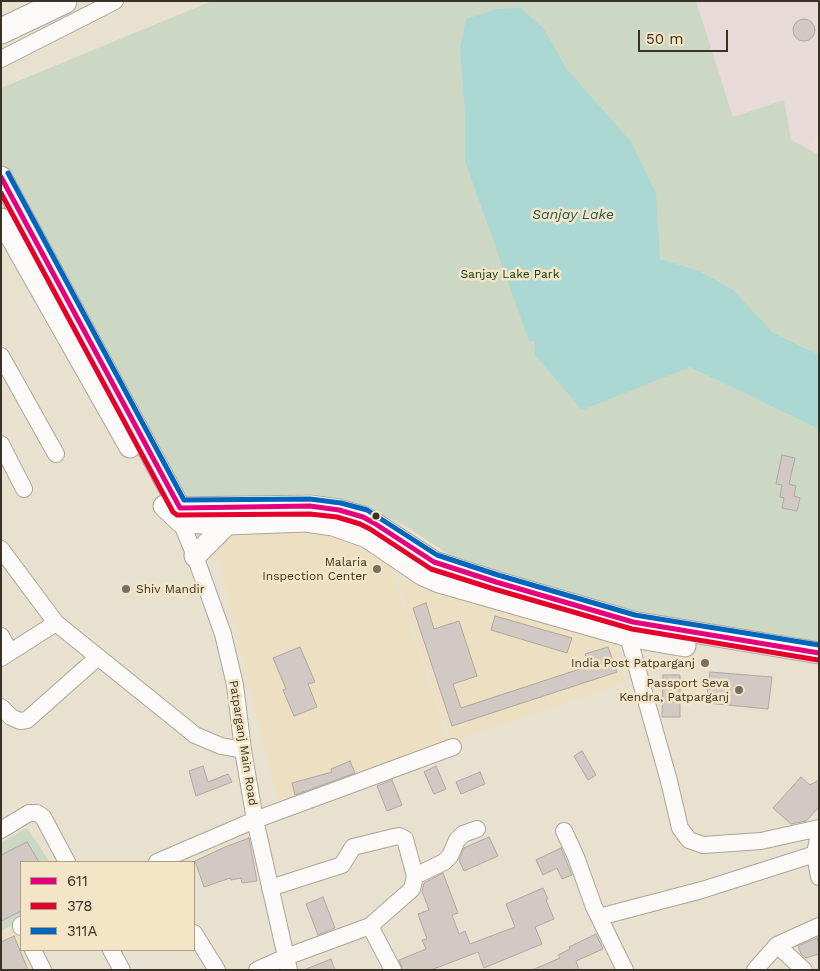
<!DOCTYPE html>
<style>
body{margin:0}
#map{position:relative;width:820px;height:971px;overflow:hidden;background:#e8e1d0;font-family:"Work Sans",sans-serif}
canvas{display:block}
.frame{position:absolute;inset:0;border:2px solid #393327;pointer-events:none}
.legend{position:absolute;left:20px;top:861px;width:175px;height:90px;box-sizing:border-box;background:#f3e5c5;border:1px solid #a99e86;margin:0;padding:6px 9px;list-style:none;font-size:15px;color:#393327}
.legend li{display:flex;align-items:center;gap:10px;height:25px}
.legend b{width:25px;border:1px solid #a99e86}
.scale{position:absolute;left:638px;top:30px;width:90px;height:22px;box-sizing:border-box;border:2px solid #393327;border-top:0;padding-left:6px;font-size:15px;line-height:18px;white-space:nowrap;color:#393327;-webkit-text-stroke:4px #f3e5c5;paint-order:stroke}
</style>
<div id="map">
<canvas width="820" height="971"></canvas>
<div class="frame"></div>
<ul class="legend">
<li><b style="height:6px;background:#e5007d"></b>611</li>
<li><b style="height:6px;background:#e4002b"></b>378</li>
<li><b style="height:6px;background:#0065bd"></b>311A</li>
</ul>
<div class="scale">50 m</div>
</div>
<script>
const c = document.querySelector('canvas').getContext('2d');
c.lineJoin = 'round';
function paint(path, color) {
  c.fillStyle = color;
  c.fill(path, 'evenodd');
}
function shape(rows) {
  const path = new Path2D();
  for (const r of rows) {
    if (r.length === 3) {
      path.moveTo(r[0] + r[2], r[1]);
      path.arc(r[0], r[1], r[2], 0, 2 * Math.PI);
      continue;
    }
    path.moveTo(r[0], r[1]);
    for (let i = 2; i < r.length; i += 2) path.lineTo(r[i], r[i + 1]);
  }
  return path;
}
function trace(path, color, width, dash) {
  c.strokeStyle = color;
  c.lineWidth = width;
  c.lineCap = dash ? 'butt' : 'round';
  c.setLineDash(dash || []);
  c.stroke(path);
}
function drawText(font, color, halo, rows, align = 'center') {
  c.font = font + ' "Work Sans",sans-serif';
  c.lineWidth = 5;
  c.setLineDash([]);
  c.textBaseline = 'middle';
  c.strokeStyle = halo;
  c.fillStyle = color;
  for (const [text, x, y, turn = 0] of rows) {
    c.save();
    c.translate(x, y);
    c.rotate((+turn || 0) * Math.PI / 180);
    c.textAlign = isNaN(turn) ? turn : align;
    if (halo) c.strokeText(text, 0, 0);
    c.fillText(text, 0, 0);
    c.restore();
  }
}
paint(shape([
 [696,1,819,1,819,131,809,150,791,140,733,117]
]), '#e9dada');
paint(shape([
 [314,530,348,542,389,561,448,743,277,801,215,544,244,532],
 [397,579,613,641,625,683,451,742],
 [17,927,21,935,21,950,29,950,41,970,1,970,1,935]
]), '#ecdfc2');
paint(shape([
 [212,1,696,1,733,117,784,100,791,140,819,155,819,644,684,622,609,605,457,560,404,525,356,503,337,498,312,494,183,498,1,165,1,88],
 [27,828,50,862,21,862,21,921,1,931,1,843]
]), '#ccd8c3');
paint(shape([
 [521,8,544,29,566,68,631,142,656,193,660,259,699,271,732,289,773,333,819,355,819,429,690,367,582,410,535,355,535,341,529,341,465,161,465,113,460,49,466,19,497,9]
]), '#abd8d3');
const building = shape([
 [804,30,11],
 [782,455,795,458,789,484,796,486,794,496,800,498,797,511,782,508,784,498,780,497,782,485,776,484,782,455],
 [426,603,434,629,459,621,477,676,453,684,461,708,595,664,588,662,585,654,608,647,617,672,452,726,413,608,426,603],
 [495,616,572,638,567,653,491,630,495,616],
 [300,647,315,682,308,684,317,707,294,716,283,690,286,689,273,658,300,647],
 [710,672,772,677,768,709,706,703,710,672],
 [663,675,680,675,680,717,662,717,663,675],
 [582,751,596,775,588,780,574,756,582,751],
 [350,761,355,773,295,795,292,783,332,772,331,769,350,761],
 [203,766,208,782,228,774,232,782,196,796,189,771,203,766],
 [436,766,446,789,434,794,424,772,436,766],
 [480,772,485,784,461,794,456,782,480,772],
 [801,777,810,785,819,780,819,807,806,821,791,824,773,808,801,777],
 [392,780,402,805,387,811,377,786,392,780],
 [489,837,498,856,464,871,459,860,464,848,489,837],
 [249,838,257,881,242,883,241,878,231,880,230,878,204,887,195,861,225,847,249,838],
 [27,842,39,862,21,862,21,911,1,921,1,855,27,842],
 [561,848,572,875,562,879,557,868,543,875,536,860,561,848],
 [443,873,458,913,452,915,459,934,465,931,470,944,515,927,506,904,543,888,548,899,546,900,554,919,535,927,542,944,484,968,478,952,431,970,403,970,399,960,426,949,422,940,427,939,418,914,429,910,422,891,424,883,443,873],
 [323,897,335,928,318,935,306,904,323,897],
 [596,934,603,949,576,961,579,970,532,970,560,958,558,955,570,949,569,947,596,934],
 [14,936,28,970,1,970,1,942,14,936],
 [817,938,819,944,819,954,806,958,801,954,798,946,817,938],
 [331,959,335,970,306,970,306,969,331,959]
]);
paint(building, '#d3c9c4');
trace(building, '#b0a7a2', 1);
const minor = shape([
 [1,59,115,1],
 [1,356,56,454],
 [1,444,24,489],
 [180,511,181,522,195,556,223,634,235,685,243,750,255,820,289,970],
 [1,549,56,623,195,735,221,746,243,750],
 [1,636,10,652],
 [628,636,669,781,680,828,689,840,703,845,761,841,819,828],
 [1,658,56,623],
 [1,707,11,717,20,721,27,720,98,657],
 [1,830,29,813,37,813,43,817,67,862],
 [564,831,576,857,594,907,625,970],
 [819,833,815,854,819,877],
 [157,862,255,820,453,747],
 [415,876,444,862,450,856,457,840,463,834,477,829],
 [599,917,702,890,815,854],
 [21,925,21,927],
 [370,926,393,970],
 [194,933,217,970],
 [777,945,819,926],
 [33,950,43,970],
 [111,950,122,970],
 [257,970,286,957,370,926,412,889,415,876,405,839,399,836,394,837,353,847,342,865,270,888],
 [755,970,777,945,804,970]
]);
const major = shape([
 [1,177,180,508,310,506,339,510,363,517,374,523,434,562,496,582,633,622,819,653],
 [1,219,130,447],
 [164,506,181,522,227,524,306,521,333,525,367,537,423,575,439,582,628,636,685,646],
 [195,556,227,524]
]);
const highway = shape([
 [1,31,64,1]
]);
trace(minor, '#aba598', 18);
trace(major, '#aba598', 23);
trace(highway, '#aba598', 27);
trace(minor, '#fcfaf8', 16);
trace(major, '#fcfaf8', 21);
trace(highway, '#fcfaf8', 25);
trace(shape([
 [1,177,180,508,310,506,339,510,363,517,374,523,434,562,496,582,633,622,819,653]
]), '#e5007d', 5);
trace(shape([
 [1,193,173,512,177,515,310,514,337,517,360,524,370,529,431,569,494,589,632,629,818,660]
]), '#e4002b', 5);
trace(shape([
 [8,173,184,500,310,499,341,503,367,510,437,555,498,575,635,615,819,645]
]), '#0065bd', 5);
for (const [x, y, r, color] of [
 [376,516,4.5,"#393327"],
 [377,569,5,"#767062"],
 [126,589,5,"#767062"],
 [705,663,5,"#767062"],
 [739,690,5,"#767062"]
]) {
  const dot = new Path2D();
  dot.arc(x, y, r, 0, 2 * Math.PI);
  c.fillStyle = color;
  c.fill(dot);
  trace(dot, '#f3e5c5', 2);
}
drawText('12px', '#124220', '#f3e5c5', [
 ["Sanjay Lake Park",510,274]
]);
drawText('12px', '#393327', '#f3e5c5', [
 ["Malaria",367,562],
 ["Inspection Center",367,576],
 ["Shiv Mandir",136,589,"left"],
 ["India Post Patparganj",695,663],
 ["Passport Seva",729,683],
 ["Kendra, Patparganj",729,697]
], 'right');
drawText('12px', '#393327', '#f3e5c5', [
 ["Patparganj Main Road",243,743,81]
]);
drawText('italic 14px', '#215a5b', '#f3e5c5', [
 ["Sanjay Lake",573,215]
]);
</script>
